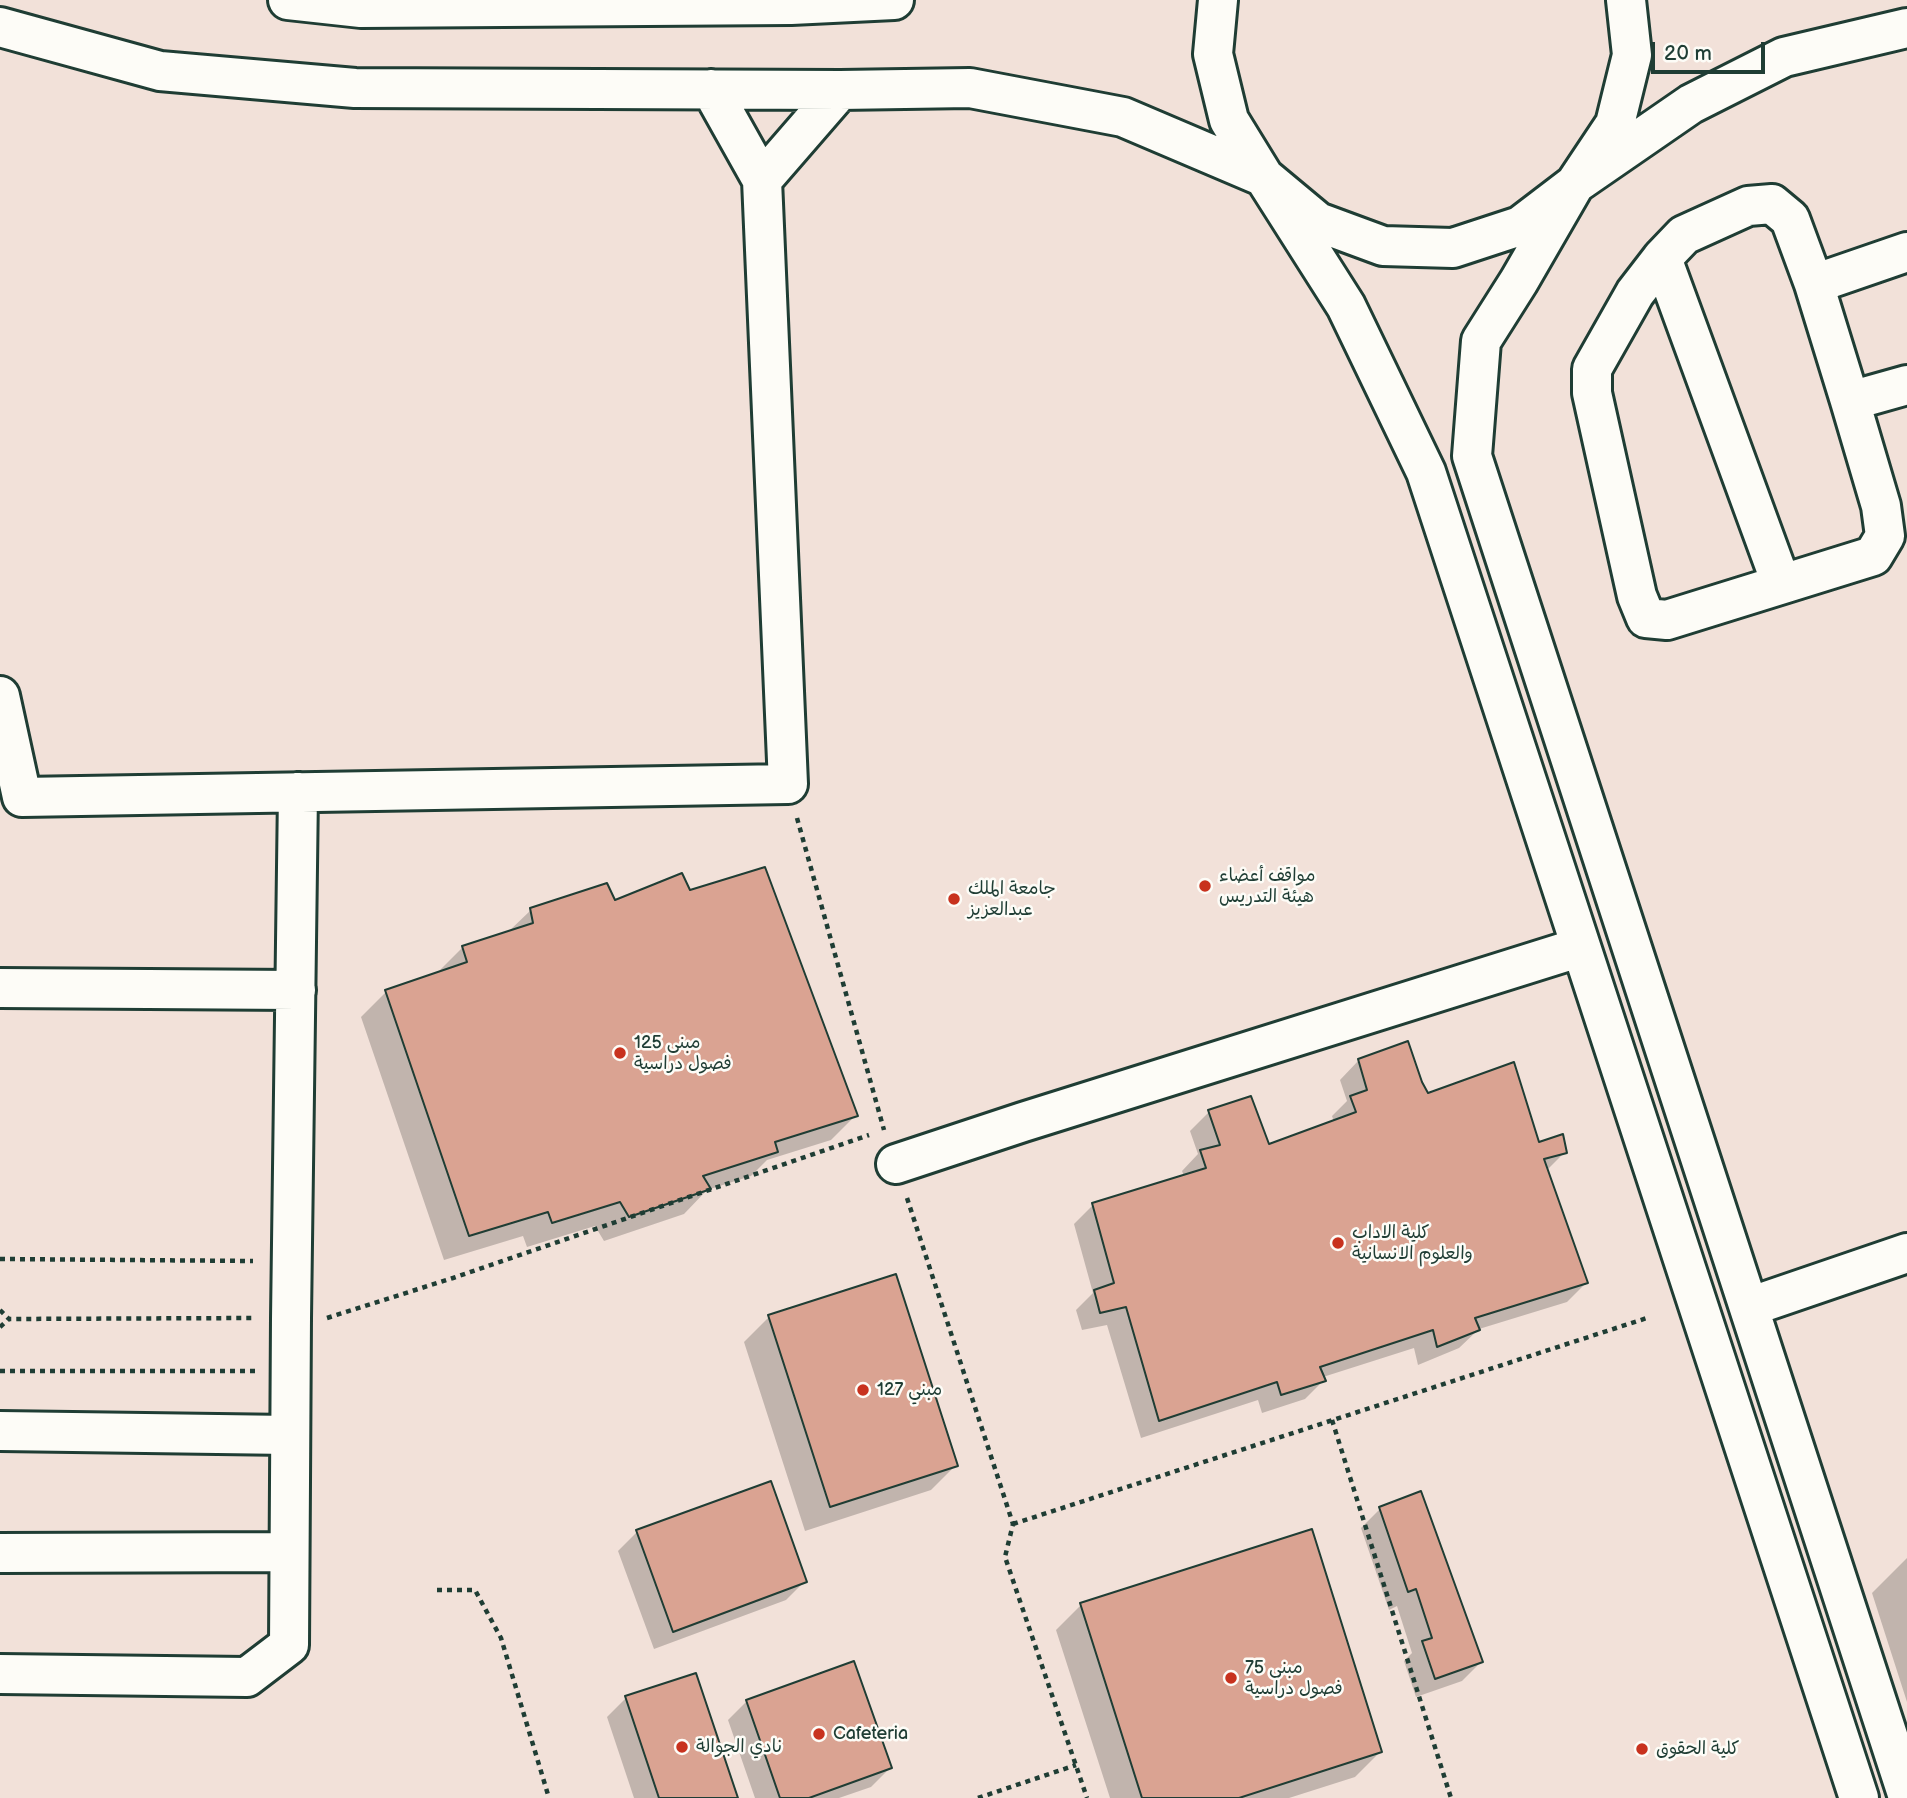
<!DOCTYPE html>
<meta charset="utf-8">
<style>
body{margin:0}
#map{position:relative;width:1907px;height:1798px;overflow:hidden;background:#fdfcf7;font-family:"Balsamiq Sans",sans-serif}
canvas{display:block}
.scale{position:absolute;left:1651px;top:42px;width:114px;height:32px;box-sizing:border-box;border:4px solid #1f3d34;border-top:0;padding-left:9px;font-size:21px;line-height:24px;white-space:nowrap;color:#1f3d34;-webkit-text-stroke:5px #fdfcf7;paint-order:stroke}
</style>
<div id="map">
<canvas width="1907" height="1798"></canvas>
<div class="scale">20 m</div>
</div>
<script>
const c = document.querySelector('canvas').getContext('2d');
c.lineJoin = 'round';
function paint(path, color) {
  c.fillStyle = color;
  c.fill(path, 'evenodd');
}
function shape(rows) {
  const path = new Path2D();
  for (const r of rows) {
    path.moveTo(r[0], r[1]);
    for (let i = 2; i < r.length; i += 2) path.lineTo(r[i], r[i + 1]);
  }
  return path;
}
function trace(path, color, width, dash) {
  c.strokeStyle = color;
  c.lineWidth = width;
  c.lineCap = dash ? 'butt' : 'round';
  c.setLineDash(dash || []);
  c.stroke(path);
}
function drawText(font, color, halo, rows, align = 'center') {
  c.font = font + ' "Balsamiq Sans","Playpen Sans Arabic",sans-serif';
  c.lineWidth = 5;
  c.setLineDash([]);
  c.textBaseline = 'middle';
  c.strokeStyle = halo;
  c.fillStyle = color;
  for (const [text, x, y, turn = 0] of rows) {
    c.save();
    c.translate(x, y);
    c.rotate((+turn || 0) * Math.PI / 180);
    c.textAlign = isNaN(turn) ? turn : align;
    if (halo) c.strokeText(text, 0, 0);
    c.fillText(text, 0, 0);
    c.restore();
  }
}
paint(shape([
 [0,0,1907,0,1907,1798,0,1798]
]), '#f2e1d9');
paint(shape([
 [689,893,856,1115,831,1140,767,1160,751,1176,707,1190,684,1214,604,1241,595,1226,527,1247,523,1236,444,1260,361,1017,386,992,438,972,463,947,507,933,531,910],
 [1359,1060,1427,1095,1538,1144,1565,1152,1547,1170,1586,1283,1567,1302,1479,1329,1459,1348,1418,1365,1414,1348,1323,1377,1324,1380,1305,1399,1262,1413,1258,1400,1141,1438,1107,1325,1082,1330,1076,1310,1093,1293,1074,1224,1093,1205,1184,1176,1182,1171,1198,1154,1190,1131,1209,1112,1268,1146,1334,1122,1332,1116,1347,1101,1340,1080],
 [769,1317,956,1465,931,1490,805,1531,744,1342],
 [770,1483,805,1581,786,1600,654,1649,618,1551,637,1532],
 [1380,1509,1481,1662,1462,1681,1416,1697,1404,1661,1412,1653,1397,1606,1389,1610,1361,1528],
 [1907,1558,1907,1702,1872,1593],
 [1081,1605,1380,1752,1355,1777,1289,1798,1110,1798,1056,1630],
 [626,1698,736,1798,634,1798,607,1717],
 [747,1701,890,1768,871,1787,839,1798,755,1798,728,1720]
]), '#0003');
const building = shape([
 [765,867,858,1116,775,1142,778,1152,703,1176,711,1189,629,1217,620,1202,552,1223,548,1212,469,1236,385,990,467,962,462,946,533,923,530,908,607,883,615,900,682,873,690,890,765,867],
 [1408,1041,1422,1082,1428,1093,1514,1062,1539,1142,1563,1134,1567,1153,1544,1159,1588,1283,1475,1318,1480,1330,1437,1347,1433,1330,1320,1367,1326,1381,1281,1395,1277,1382,1159,1421,1126,1307,1100,1313,1094,1290,1114,1283,1092,1203,1206,1168,1200,1150,1220,1145,1208,1110,1251,1096,1269,1144,1356,1112,1350,1096,1367,1090,1358,1059,1408,1041],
 [896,1274,958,1466,830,1507,768,1315,896,1274],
 [771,1481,807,1582,673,1632,636,1530,771,1481],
 [1421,1491,1483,1662,1435,1679,1422,1641,1432,1638,1416,1589,1408,1592,1379,1507,1421,1491],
 [1312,1529,1382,1752,1239,1798,1142,1798,1080,1603,1312,1529],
 [854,1661,892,1768,809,1798,780,1798,746,1700,854,1661],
 [696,1673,738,1798,659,1798,625,1696,696,1673]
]);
paint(building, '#daa392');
trace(building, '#1f3d34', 2);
const minor = shape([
 [288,0,361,8,791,5,894,0],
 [1218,0,1213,54,1229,120,1264,177,1318,222,1383,246,1453,248,1520,226,1575,184,1615,124,1632,55,1626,0],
 [0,27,160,71,355,88,840,90,970,88,1123,117,1264,177,1346,306,1426,472,1859,1798],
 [1907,28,1784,57,1691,104,1575,184,1519,281,1481,341,1472,456,1907,1794],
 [711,89,762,180,840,90],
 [1662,258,1684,235,1748,206,1772,204,1790,219,1814,284,1850,401,1881,506,1885,536,1873,556,1667,620,1646,618,1637,596,1592,393,1592,369,1635,293,1662,258,1781,583],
 [1814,284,1907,252],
 [1850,401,1907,385],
 [0,696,22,797,788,784,762,180],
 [0,988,296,990],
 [896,1164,1023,1122,1581,947],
 [1749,1307,1907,1253],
 [0,1431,290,1435],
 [0,1553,289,1552],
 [0,1674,247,1677,289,1645,291,1318,298,792]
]);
trace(minor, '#1f3d34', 44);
trace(shape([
 [797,818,884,1130],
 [907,1198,1013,1524,1005,1557,1087,1798],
 [0,1259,253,1261],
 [0,1310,9,1319,252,1318],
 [327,1318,453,1278,869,1135],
 [0,1327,9,1319],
 [0,1371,255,1371],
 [1332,1420,1451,1798],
 [1013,1524,1650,1317],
 [437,1590,475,1590,501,1638,549,1798],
 [978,1798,1076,1765]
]), '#1f3d34', 4.5, [5, 5]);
trace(minor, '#fdfcf7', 38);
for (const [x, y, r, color] of [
 [1205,886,7,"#c8321e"],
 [954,899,7,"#c8321e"],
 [620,1053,7,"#c8321e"],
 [1338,1243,7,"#c8321e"],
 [863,1390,7,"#c8321e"],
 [1231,1678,7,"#c8321e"],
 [819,1734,7,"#c8321e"],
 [682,1747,7,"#c8321e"],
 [1642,1749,7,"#c8321e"]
]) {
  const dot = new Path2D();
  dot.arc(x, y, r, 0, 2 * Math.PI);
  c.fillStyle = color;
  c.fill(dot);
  trace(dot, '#fdfcf7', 2.5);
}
drawText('18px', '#1f3d34', '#fdfcf7', [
 ["مواقف أعضاء",1219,876],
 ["هيئة التدريس",1219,897],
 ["جامعة الملك",968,889],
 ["عبدالعزيز",968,910],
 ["مبنى 125",634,1043],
 ["فصول دراسية",634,1064],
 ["كلية الاداب",1352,1233],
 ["والعلوم الانسانية",1352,1254],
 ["مبني 127",877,1390],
 ["مبنى 75",1245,1668],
 ["فصول دراسية",1245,1689],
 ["Cafeteria",833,1734],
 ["نادي الجوالة",696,1747],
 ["كلية الحقوق",1656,1749]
], 'left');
</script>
